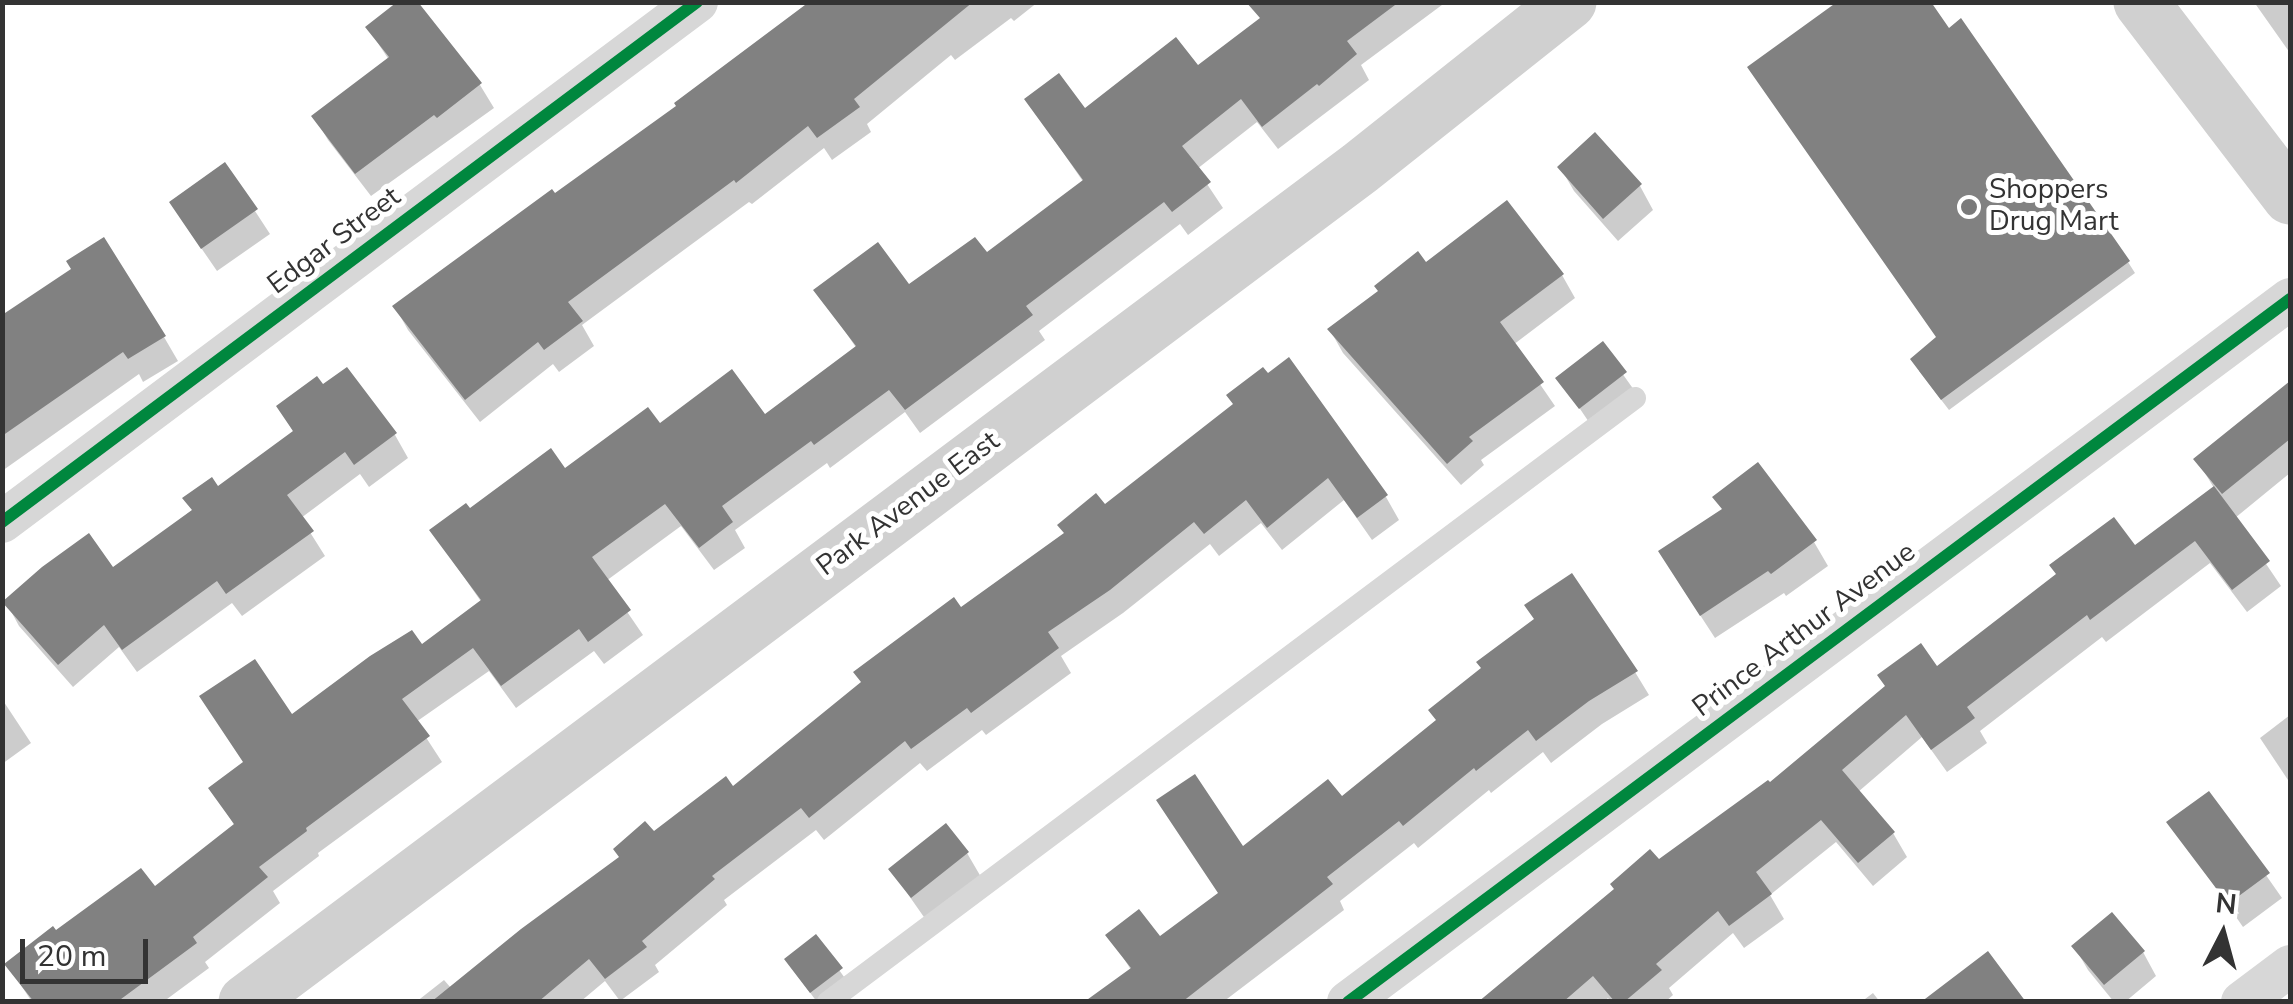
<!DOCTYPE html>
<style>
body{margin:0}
#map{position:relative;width:2293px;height:1004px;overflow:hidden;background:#fff;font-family:"Nunito Sans",sans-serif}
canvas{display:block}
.frame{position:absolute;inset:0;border:5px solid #333;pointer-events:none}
.north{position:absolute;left:2173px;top:884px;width:100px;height:100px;-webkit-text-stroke:8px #fff;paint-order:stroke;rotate:6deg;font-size:28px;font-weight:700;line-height:40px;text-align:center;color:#333}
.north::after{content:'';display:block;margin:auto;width:35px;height:45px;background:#333;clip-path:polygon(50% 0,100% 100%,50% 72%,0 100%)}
.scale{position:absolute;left:20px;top:939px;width:128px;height:45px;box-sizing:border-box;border:5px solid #333;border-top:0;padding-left:12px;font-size:30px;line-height:35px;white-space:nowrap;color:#333;-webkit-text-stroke:8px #fff;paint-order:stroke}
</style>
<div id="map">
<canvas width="2293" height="1004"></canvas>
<div class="frame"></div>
<div class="north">N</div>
<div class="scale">20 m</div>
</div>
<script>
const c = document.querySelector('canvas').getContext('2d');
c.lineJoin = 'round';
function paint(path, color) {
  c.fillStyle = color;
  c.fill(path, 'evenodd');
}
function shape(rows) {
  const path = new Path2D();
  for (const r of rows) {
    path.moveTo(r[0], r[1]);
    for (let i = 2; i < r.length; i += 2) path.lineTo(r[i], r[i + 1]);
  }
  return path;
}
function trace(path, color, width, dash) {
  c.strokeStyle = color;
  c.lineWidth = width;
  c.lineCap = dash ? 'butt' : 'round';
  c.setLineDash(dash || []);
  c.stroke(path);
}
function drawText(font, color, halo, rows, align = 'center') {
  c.font = font + ' "Nunito Sans",sans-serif';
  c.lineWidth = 10;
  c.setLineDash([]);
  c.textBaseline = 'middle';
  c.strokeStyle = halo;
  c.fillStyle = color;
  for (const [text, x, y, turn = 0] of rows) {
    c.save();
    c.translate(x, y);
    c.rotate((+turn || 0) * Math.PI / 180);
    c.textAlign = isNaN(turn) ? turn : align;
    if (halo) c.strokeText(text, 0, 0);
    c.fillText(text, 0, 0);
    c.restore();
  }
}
paint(shape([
 [415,2,480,85,494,108,371,196,328,140,314,116,389,60,368,28],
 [810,2,1038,2,1014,21,1011,18,955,60,951,55,867,124,871,132,832,160,824,148,752,204,749,202,582,325,594,346,559,372,553,364,480,422,408,330,395,307,679,107],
 [1265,2,1446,2,1361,65,1369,80,1278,149,1257,122,1197,169,1223,208,1188,235,1180,224,1039,331,1045,340,920,433,905,412,830,468,827,463,735,530,745,548,714,570,681,526,606,581,643,635,604,664,594,651,516,708,489,671,416,722,442,762,318,853,319,856,273,891,280,903,205,962,209,968,163,1002,32,1002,7,964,56,934,155,890,235,826,211,789,245,764,291,717,421,647,482,603,432,531,659,426,764,417,857,349,817,290,909,287,986,256,1084,183,1027,100,1085,112,1198,69,1261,20],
 [2254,2,2290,2,2290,53],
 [225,165,270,234,217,271,186,226],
 [1560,167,1640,186,1653,210,1618,241,1574,191],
 [2128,262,2135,273,1949,410,1919,371],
 [1426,265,1562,275,1575,298,1513,345,1555,406,1481,460,1484,465,1461,485,1343,353,1330,330],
 [2,335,164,337,178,361,143,382,139,374,2,471],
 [1602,345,1639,397,1595,431,1559,378],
 [323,388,395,435,408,458,369,487,360,474,301,518,325,556,242,616,232,603,137,672,119,647,73,687,19,626,6,602,113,570,294,433,279,407],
 [2286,388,2290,394,2290,473,2235,518,2281,586,2247,612,2210,563,2106,642,2102,637,1980,731,1987,743,1947,772,1922,737,1858,792,1893,833,1907,857,1873,886,1836,842,1770,895,1784,919,1744,948,1733,933,1669,988,1673,995,1665,1002,1611,1002,1608,998,1604,1002,1482,1002,1658,863,1937,669,2135,549,2214,488,2197,460],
 [1235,405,1386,497,1399,520,1372,540,1344,500,1282,550,1261,523,1219,556,1210,544,1123,613,1061,656,1071,673,986,735,982,730,927,771,920,763,824,840,816,830,724,900,727,905,655,965,659,972,620,1001,605,981,580,1002,416,1002,444,980,451,988,653,835,732,789,961,611,1104,508],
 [1814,542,1828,566,1786,596,1784,593,1715,638,1674,575],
 [1635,672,1649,695,1602,724,1551,763,1543,752,1491,793,1489,790,1418,848,1414,843,1340,901,1344,910,1223,1002,1088,1002,1131,970,1109,935,1159,940,1220,894,1242,849,1342,800],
 [2,699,31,743,2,764],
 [2290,715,2290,783,2260,738],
 [2209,794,2282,898,2243,927,2170,822],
 [967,853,981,877,926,920,891,870],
 [816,938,847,981,820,1002,817,1002,794,971],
 [2074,946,2143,952,2156,976,2125,1002,2114,1002,2088,970],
 [1873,993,1880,1002,1861,1002]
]), '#0003');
paint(shape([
 [397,2,418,2,482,83,437,118,434,115,355,174,311,116,389,57,365,27],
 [809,2,973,2,854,99,860,107,817,138,808,126,736,183,734,180,568,302,583,321,544,350,538,342,465,400,392,306,552,189,555,193,676,106,674,103],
 [1246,2,1399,2,1347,41,1357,54,1319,86,1317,84,1262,127,1241,99,1182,146,1211,182,1172,212,1164,202,1026,306,1033,315,905,410,889,390,814,445,811,441,722,506,733,522,699,548,665,504,592,557,631,610,588,642,579,629,501,686,473,648,402,699,430,736,306,828,307,831,259,867,268,877,193,937,197,943,117,1002,34,1002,4,964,53,926,56,930,141,868,155,886,234,824,208,788,243,762,199,696,255,659,292,714,370,656,412,630,422,644,481,600,429,530,466,503,470,508,551,448,565,468,648,407,660,423,732,369,765,414,856,346,813,290,878,242,909,284,975,237,987,252,1083,180,1024,99,1059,73,1085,108,1176,37,1198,65,1260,18],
 [1837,2,1931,2,1949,28,1961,18,2130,261,1941,400,1910,359,1936,337,1747,67],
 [1595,132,1642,184,1603,219,1557,167],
 [225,162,258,209,201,249,169,202],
 [1507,200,1564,274,1500,322,1544,382,1469,437,1473,441,1447,464,1327,329,1378,291,1374,286,1418,251,1426,262],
 [104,237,166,336,128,359,123,352,2,436,2,315,71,269,66,261],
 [1603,341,1627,372,1579,409,1555,378],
 [1289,357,1388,495,1357,518,1328,478,1267,528,1246,500,1204,534,1194,522,1110,590,1048,632,1059,648,971,713,967,708,911,749,905,741,809,818,801,808,712,876,715,879,642,941,647,947,605,979,589,959,538,1002,431,1002,521,929,619,857,613,849,645,821,654,831,726,776,733,786,861,682,853,672,954,597,961,607,1064,533,1057,525,1096,493,1105,504,1233,404,1226,395,1263,367,1268,373],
 [347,367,397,433,354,465,345,452,287,495,314,531,226,594,217,581,122,650,104,625,58,665,2,602,42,567,89,533,113,567,192,510,182,498,212,477,218,486,293,431,276,406,317,376,323,384],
 [2290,381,2290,439,2222,494,2193,459],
 [1758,462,1817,540,1771,574,1768,571,1700,616,1658,551,1722,509,1712,497],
 [2214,486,2270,561,2232,590,2195,541,2090,620,2087,615,1967,707,1975,718,1931,750,1906,715,1842,770,1895,832,1858,863,1821,820,1756,872,1772,894,1729,926,1718,911,1656,964,1662,970,1624,1002,1615,1002,1593,976,1563,1002,1478,1002,1614,889,1610,884,1650,849,1659,859,1768,780,1770,782,1885,686,1877,675,1921,643,1937,666,2056,574,2049,565,2114,517,2135,545],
 [1572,573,1638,671,1589,701,1536,741,1528,730,1476,771,1474,768,1403,826,1399,821,1327,877,1333,884,1182,1002,1084,1002,1131,968,1105,935,1139,909,1160,936,1218,893,1156,800,1195,774,1243,846,1328,779,1342,796,1436,720,1428,710,1481,668,1476,662,1534,619,1524,605],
 [2209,791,2270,873,2228,904,2166,822],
 [946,823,969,852,911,898,888,869],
 [2112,912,2145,951,2104,985,2071,946],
 [816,934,843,968,810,993,784,959],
 [1988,951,2026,1002,1921,1002]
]), '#818181');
trace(shape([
 [828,1002,1635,398]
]), '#d7d7d7', 22);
trace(shape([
 [2,522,697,2],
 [1348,1002,2290,299],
 [2242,1002,2290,966]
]), '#d7d7d7', 42);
trace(shape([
 [2141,2,2290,197],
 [246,1002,1360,168,1569,2]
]), '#d0d0d0', 55);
trace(shape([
 [2,522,697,2],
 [1348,1002,2290,299]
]), '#00873e', 12);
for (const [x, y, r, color] of [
 [1969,207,10,"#7a7a7a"]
]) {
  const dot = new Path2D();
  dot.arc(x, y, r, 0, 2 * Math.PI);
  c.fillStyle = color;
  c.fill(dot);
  trace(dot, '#fff', 4);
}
drawText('28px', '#333', '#fff', [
 ["Shoppers",1989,191],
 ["Drug Mart",1989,223]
], 'left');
drawText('28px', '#333', '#fff', [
 ["Edgar Street",335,242,-37],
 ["Park Avenue East",909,505,-37],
 ["Prince Arthur Avenue",1805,631,-37]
]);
</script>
